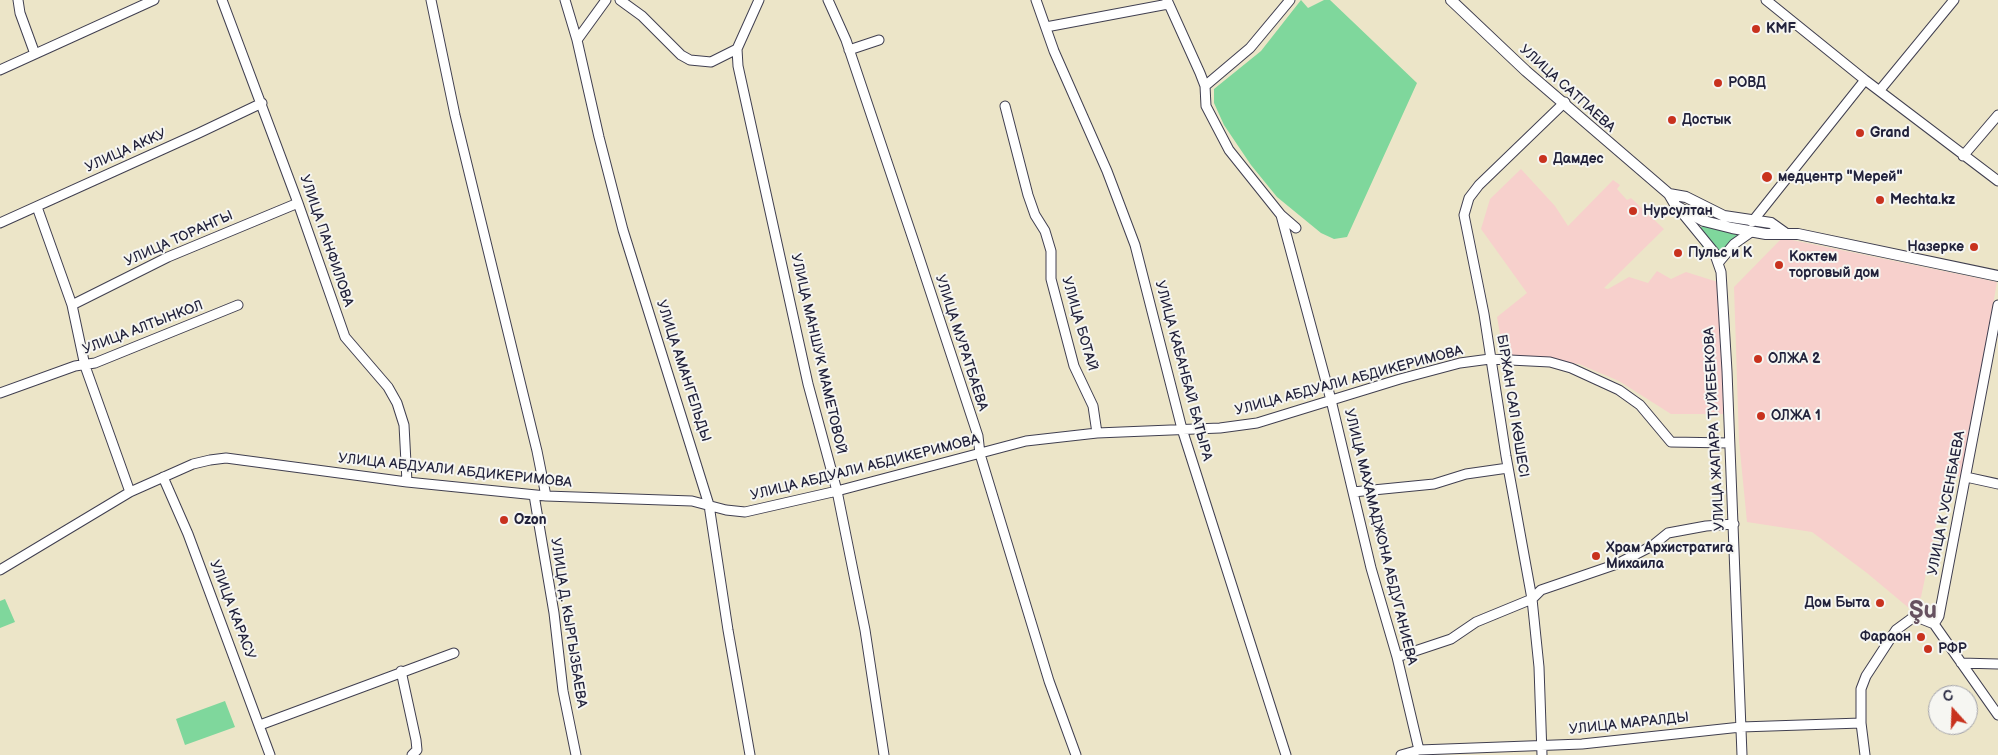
<!DOCTYPE html>
<meta charset="utf-8">
<style>
body{margin:0}
#map{position:relative;width:1998px;height:755px;overflow:hidden;background:#ece5c8;font-family:"Balsamiq Sans",sans-serif}
canvas{display:block}
.north{position:absolute;left:1928px;top:685px;width:50px;height:50px;box-sizing:border-box;background:#f6f6f2;border:1px solid #a1a1a9;border-radius:50%;rotate:340deg;font-size:14px;font-weight:700;line-height:20px;text-align:center;color:#22223b}
.north::after{content:'';display:block;margin:auto;width:18px;height:22px;background:#c8321e;clip-path:polygon(50% 0,100% 100%,50% 72%,0 100%)}
</style>
<div id="map">
<canvas width="1998" height="755"></canvas>
<div class="north">С</div>
</div>
<script>
const c = document.querySelector('canvas').getContext('2d');
c.lineJoin = 'round';
function paint(path, color) {
  c.fillStyle = color;
  c.fill(path, 'evenodd');
}
function shape(rows) {
  const path = new Path2D();
  for (const r of rows) {
    if (r.length === 3) {
      path.moveTo(r[0] + r[2], r[1]);
      path.arc(r[0], r[1], r[2], 0, 2 * Math.PI);
      continue;
    }
    path.moveTo(r[0], r[1]);
    for (let i = 2; i < r.length; i += 2) path.lineTo(r[i], r[i + 1]);
  }
  return path;
}
function trace(path, color, width, dash) {
  c.strokeStyle = color;
  c.lineWidth = width;
  c.lineCap = dash ? 'butt' : 'round';
  c.setLineDash(dash || []);
  c.stroke(path);
}
function drawText(font, color, halo, rows, align = 'center') {
  c.font = font + ' "Balsamiq Sans",sans-serif';
  c.lineWidth = 4;
  c.setLineDash([]);
  c.textBaseline = 'middle';
  c.strokeStyle = halo;
  c.fillStyle = color;
  for (const [text, x, y, turn = 0] of rows) {
    c.save();
    c.translate(x, y);
    c.rotate((+turn || 0) * Math.PI / 180);
    c.textAlign = isNaN(turn) ? turn : align;
    if (halo) c.strokeText(text, 0, 0);
    c.fillText(text, 0, 0);
    c.restore();
  }
}
paint(shape([
 [1521,169,1555,206,1568,226,1613,180,1620,185,1617,189,1627,200,1631,198,1664,229,1604,288,1608,289,1629,277,1648,283,1657,271,1671,279,1686,272,1721,283,1723,414,1671,414,1619,381,1579,364,1515,358,1502,345,1497,317,1527,293,1481,229,1490,199],
 [1782,238,1997,282,1963,477,1947,474,1921,597,1910,609,1867,573,1812,532,1747,522,1739,441,1734,287]
]), '#f7d0cc');
paint(shape([
 [1301,0,1308,8,1324,0,1330,0,1417,83,1347,237,1334,239,1321,233,1277,197,1251,165,1224,125,1214,103,1214,89,1261,51],
 [1718,236,19],
 [5,599,15,622,0,628,0,601],
 [225,701,235,727,185,745,176,719]
]), '#7fd79c');
const minor = shape([
 [18,0,20,13,35,54],
 [222,0,298,203,345,337,388,387,397,403,404,425,407,482],
 [431,0,455,115,537,451,546,496],
 [565,0,577,40,599,137,623,230,709,505,728,630,750,755],
 [620,0,642,16,681,55,690,60,711,62,737,49],
 [759,0,737,49,738,66,808,384,837,491,865,630,884,755],
 [828,0,846,40,916,248,978,436,980,454,1049,681,1076,755],
 [1036,0,1054,51,1107,171,1135,245,1182,429,1286,755],
 [1167,0,1200,73,1205,86,1206,106,1229,150,1281,215,1296,228],
 [1766,0,1865,80,1998,181],
 [1046,27,1168,4],
 [577,40,606,0],
 [849,50,879,40],
 [0,70,154,0],
 [1205,86,1250,48,1290,0],
 [1880,90,1954,0],
 [1005,106,1028,195,1035,215,1045,231,1051,251,1051,279,1074,366,1093,406,1097,433],
 [1963,156,1998,115],
 [37,207,72,305,85,366,130,492],
 [1678,208,1714,252,1721,272,1727,371,1742,755],
 [1281,215,1331,400,1371,568,1397,657,1419,750],
 [1752,222,1865,80],
 [0,223,199,133,262,103],
 [1719,262,1734,244,1751,232],
 [72,305,168,257,298,203],
 [0,393,75,366,95,363,238,305],
 [163,477,188,534,270,755],
 [1966,477,1998,484],
 [1353,492,1434,484,1466,474,1508,468],
 [534,495,554,613,563,691,576,755],
 [0,570,130,492,193,464,210,460,226,458,407,482,546,496,692,501,726,510,745,512,837,491,1026,441,1097,433,1220,428,1257,423,1400,379,1460,363,1490,359,1550,362,1571,368,1619,390,1640,405,1671,442,1729,443],
 [1934,624,1939,616,1998,305],
 [1934,624,1998,715],
 [1397,657,1451,639,1476,622,1532,599,1541,590,1617,564,1652,546,1668,533,1706,526,1734,524],
 [1961,663,1998,664],
 [401,671,416,740,417,750,412,755],
 [260,725,454,653],
 [1401,755,1419,750,1582,744,1741,727,1861,723],
 [1542,755,1539,667,1532,599,1506,456,1484,314,1464,215,1469,198,1479,185,1565,102],
 [1865,755,1861,723,1861,689,1866,676,1896,630,1911,619,1919,618,1934,624]
]);
const tertiary = shape([
 [1451,0,1526,71,1669,194,1676,206,1704,221,1732,228,1766,234,1798,234,1998,276],
 [1669,194,1686,197,1724,216,1771,223,1785,233]
]);
trace(minor, '#403f50', 11);
trace(tertiary, '#403f50', 12);
trace(minor, '#fff', 9);
trace(tertiary, '#fff', 10);
for (const [x, y, r, color] of [
 [1756,29,5,"#c8321e"],
 [1718,83,5,"#c8321e"],
 [1672,120,5,"#c8321e"],
 [1860,133,5,"#c8321e"],
 [1543,159,5,"#c8321e"],
 [1767,177,6,"#c8321e"],
 [1880,200,5,"#c8321e"],
 [1633,211,5,"#c8321e"],
 [1974,247,5,"#c8321e"],
 [1678,253,5,"#c8321e"],
 [1779,265,5,"#c8321e"],
 [1758,359,5,"#c8321e"],
 [1761,416,5,"#c8321e"],
 [504,520,5,"#c8321e"],
 [1596,556,5,"#c8321e"],
 [1880,603,5,"#c8321e"],
 [1921,637,5,"#c8321e"],
 [1928,649,5,"#c8321e"]
]) {
  const dot = new Path2D();
  dot.arc(x, y, r, 0, 2 * Math.PI);
  c.fillStyle = color;
  c.fill(dot);
  trace(dot, '#f6f6f2', 2);
}
drawText('bold 14px', '#22223b', '#f6f6f2', [
 ["KMF",1766,29],
 ["РОВД",1728,83],
 ["Достык",1682,120],
 ["Grand",1870,133],
 ["Дамдес",1553,159],
 ["медцентр \"Мерей\"",1778,177],
 ["Mechta.kz",1890,200],
 ["Нурсултан",1643,211],
 ["Назерке",1964,247,"right"],
 ["Пульс и К",1688,253],
 ["Коктем",1789,257],
 ["торговый дом",1789,273],
 ["ОЛЖА 2",1768,359],
 ["ОЛЖА 1",1771,416],
 ["Ozon",514,520],
 ["Храм Архистратига",1606,548],
 ["Михаила",1606,564],
 ["Дом Быта",1870,603,"right"],
 ["Фараон",1911,637,"right"],
 ["РФР",1938,649]
], 'left');
drawText('14px', '#22223b', '#f6f6f2', [
 ["УЛИЦА САТПАЕВА",1567,89,42],
 ["УЛИЦА АККУ",126,151,-24],
 ["УЛИЦА ТОРАНГЫ",179,239,-24],
 ["УЛИЦА ПАНФИЛОВА",326,241,71],
 ["УЛИЦА БОТАЙ",1079,324,74],
 ["УЛИЦА АЛТЫНКОЛ",143,328,-21],
 ["УЛИЦА МУРАТБАЕВА",961,343,72],
 ["УЛИЦА МАНШУК МАМЕТОВОЙ",818,354,77],
 ["УЛИЦА АМАНГЕЛЬДЫ",683,371,72],
 ["УЛИЦА КАБАНБАЙ БАТЫРА",1183,371,75],
 ["УЛИЦА АБДУАЛИ АБДИКЕРИМОВА",1349,381,-15],
 ["БІРЖАН САЛ КӨШЕСІ",1512,406,81],
 ["УЛИЦА ЖАПАРА ТУЙЕБЕКОВА",1715,429,-93],
 ["УЛИЦА АБДУАЛИ АБДИКЕРИМОВА",865,468,-14],
 ["УЛИЦА АБДУАЛИ АБДИКЕРИМОВА",455,471,6],
 ["УЛИЦА К УСЕНБАЕВА",1947,503,-79],
 ["УЛИЦА МАХАМАДЖОНА АБДУГАНИЕВА",1380,537,76],
 ["УЛИЦА КАРАСУ",232,610,69],
 ["УЛИЦА Д. КЫРГЫЗБАЕВА",568,623,81],
 ["УЛИЦА МАРАЛДЫ",1629,724,-6]
]);
drawText('bold 24px', '#675260', '#f6f6f2', [
 ["Şu",1923,612]
]);
</script>
